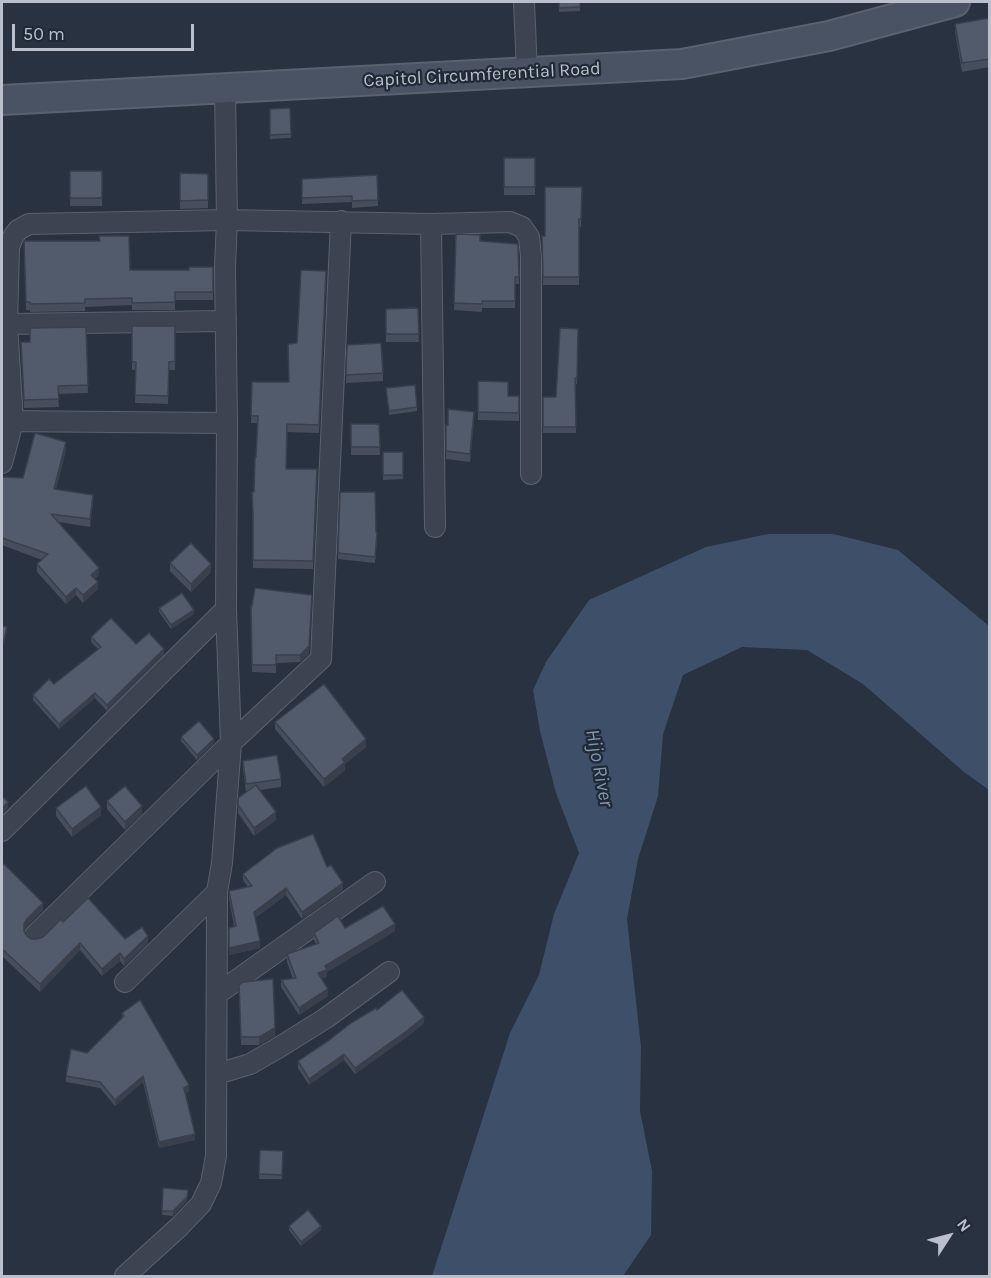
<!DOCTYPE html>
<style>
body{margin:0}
#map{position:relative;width:991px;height:1278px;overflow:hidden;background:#283241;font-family:Karla,sans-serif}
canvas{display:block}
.frame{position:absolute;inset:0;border:3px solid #b9c0cb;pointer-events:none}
.north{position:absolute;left:919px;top:1206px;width:60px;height:60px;-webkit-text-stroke:4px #202936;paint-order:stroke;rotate:54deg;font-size:16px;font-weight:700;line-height:24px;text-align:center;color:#b9c0cb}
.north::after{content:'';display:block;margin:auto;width:21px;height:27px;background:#b9c0cb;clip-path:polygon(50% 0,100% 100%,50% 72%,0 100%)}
.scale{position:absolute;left:12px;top:24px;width:182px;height:27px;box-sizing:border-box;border:3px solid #b9c0cb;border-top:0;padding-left:8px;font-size:18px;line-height:21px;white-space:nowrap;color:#b9c0cb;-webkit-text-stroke:4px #202936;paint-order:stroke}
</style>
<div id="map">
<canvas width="991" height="1278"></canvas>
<div class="frame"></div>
<div class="north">N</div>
<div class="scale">50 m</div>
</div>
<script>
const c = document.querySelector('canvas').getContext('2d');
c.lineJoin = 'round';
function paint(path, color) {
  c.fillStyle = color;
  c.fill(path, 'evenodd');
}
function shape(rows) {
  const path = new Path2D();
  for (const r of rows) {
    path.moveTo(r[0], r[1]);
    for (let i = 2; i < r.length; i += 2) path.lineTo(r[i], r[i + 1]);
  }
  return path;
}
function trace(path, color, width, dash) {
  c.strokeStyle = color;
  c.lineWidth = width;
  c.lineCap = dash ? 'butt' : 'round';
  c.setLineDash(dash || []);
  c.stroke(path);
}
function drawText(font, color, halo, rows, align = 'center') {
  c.font = font + ' Karla,sans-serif';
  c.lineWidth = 4.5;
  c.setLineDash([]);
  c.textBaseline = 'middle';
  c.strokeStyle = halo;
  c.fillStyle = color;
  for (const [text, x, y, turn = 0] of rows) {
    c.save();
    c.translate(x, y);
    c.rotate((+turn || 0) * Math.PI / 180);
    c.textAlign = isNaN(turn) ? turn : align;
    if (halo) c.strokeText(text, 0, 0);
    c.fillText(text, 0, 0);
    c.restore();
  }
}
paint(shape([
 [768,534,833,534,898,550,989,626,989,790,964,772,863,684,807,650,742,647,683,675,663,734,658,796,638,859,627,919,641,1047,640,1111,652,1171,651,1235,623,1276,432,1276,510,1033,539,975,554,914,579,853,556,793,540,731,533,690,546,662,589,600,706,547]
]), '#3e5069');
const street = shape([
 [524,2,527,72],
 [431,224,435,527],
 [7,324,226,321],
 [2,421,227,423],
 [2,463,13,422,7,324,9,247,13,237,18,230,29,224,227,220,431,224,510,222,522,227,529,237,531,256,531,474],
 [2,831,226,609],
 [35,935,231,743,321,659,341,221],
 [125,982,217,892],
 [217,994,375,882],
 [217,1074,250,1064,278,1048,326,1018,389,972],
 [125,1276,180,1226,201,1204,211,1183,216,1156,217,892,222,863,231,743,226,609,227,423,225,267,227,220,225,89]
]);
const secondary = shape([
 [2,100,682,64,829,36,955,2]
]);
trace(street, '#5a626e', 22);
trace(secondary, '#5a626e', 32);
trace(street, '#3c4451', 20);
trace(secondary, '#4a5364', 28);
paint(shape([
 [559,2,580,2,580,11,559,12],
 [990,21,990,67,962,72,955,32,955,24],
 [290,108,291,138,270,139,270,109],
 [504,158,535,158,535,195,504,195],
 [70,171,102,171,102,206,70,206],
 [180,173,208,174,208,208,180,209],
 [302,179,378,200,378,206,352,208,352,202,302,204],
 [582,187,581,227,579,227,579,285,543,285,542,236,545,236],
 [456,234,480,241,518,244,519,284,515,284,515,308,482,308,482,312,454,310],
 [24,241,130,270,189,270,213,267,213,300,175,300,175,310,132,310,132,305,85,307,85,311,30,312,30,310,26,310],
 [326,271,319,433,287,432,286,469,317,476,313,569,253,568,253,519,252,492,254,492,258,423,251,423,252,382,289,382,297,343],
 [418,308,419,342,386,342,386,309],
 [132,326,175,326,175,370,169,370,168,404,135,403,136,370,132,370],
 [86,327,88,393,58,394,59,407,24,408,21,342,30,342],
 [578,329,577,384,575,384,576,433,543,433,543,397,556,397],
 [347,345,383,373,383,381,346,383],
 [478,381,508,396,519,396,519,421,478,420],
 [386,388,417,407,417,411,389,415],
 [474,420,470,462,446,459,446,425],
 [351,424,379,424,380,455,351,455],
 [66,450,56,489,93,502,90,527,59,522,99,575,95,579,98,589,83,603,76,595,66,604,37,572,37,564,42,560,2,545,2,477,23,478],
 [383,452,403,452,403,479,383,480],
 [340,492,376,532,377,539,375,563,338,559],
 [170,563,211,572,191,592,170,571],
 [251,605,309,654,300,662,276,663,276,673,252,672],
 [159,608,194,614,171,629,159,612],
 [91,637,136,644,164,654,107,711,95,698,59,729,33,700,33,695,54,684,98,649,91,642],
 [275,722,366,747,345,764,345,770,324,787,275,729],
 [181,737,214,743,197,760,181,741],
 [243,761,281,779,281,787,260,790,276,820,254,836,238,813,238,798,246,792,243,769],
 [107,801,142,814,125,830,107,809],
 [56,808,101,815,72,837,56,816],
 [2,866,43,910,27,926,24,931,27,936,31,939,37,939,43,937,63,922,125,939,148,943,124,966,120,961,102,976,80,950,40,992,2,956],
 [327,867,343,890,302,919,286,895,255,918,260,948,229,955,234,926,229,898,229,891,248,887,243,880,243,874],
 [345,928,395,931,327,972,327,977,322,978,328,996,299,1015,281,987,281,980,293,979,287,962,287,954,316,944,314,940,314,933],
 [239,985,275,1036,259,1045,241,1045],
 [377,1010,424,1023,408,1036,355,1074,344,1060,309,1085,298,1068,298,1061],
 [122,1013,189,1091,186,1093,195,1140,159,1148,143,1082,115,1106,100,1088,66,1082,66,1076,87,1053,122,1018],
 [283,1151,282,1179,259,1179,259,1174],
 [163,1188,188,1190,187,1201,173,1216,162,1215],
 [289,1226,321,1230,301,1246,289,1230]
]), '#464e5d');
paint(shape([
 [474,412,474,420,470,462,470,454],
 [66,442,66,450,54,496,54,489],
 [93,495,93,502,90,527,90,519],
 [211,564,211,572,191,592,191,584],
 [99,568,99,575,91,583,91,575],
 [98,582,98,589,83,603,83,595],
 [76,588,76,595,66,604,66,597],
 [312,595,309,654,300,662,300,655],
 [194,610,194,614,171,629,171,625],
 [7,627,7,631,2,650,2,646],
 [164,649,164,654,107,711,107,705],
 [95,693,95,698,59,729,59,724],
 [214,739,214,743,197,760,197,755],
 [366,739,366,747,345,764,345,770,324,787,324,779,342,759],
 [8,802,8,808,2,815,2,808],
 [142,806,142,814,125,830,125,822],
 [101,807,101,815,72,837,72,829],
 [276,812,276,820,254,836,254,828],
 [343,883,343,890,302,919,302,912],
 [286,888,286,895,254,919,254,912],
 [43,903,43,910,27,926,24,931,24,924,27,919],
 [395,924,395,931,327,972,327,977,318,980,318,973,325,966],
 [148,936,148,943,124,966,124,959],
 [260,941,260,948,229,955,229,948],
 [80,943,80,950,40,992,40,984],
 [120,953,120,961,102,976,102,969],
 [328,989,328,996,299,1015,299,1008],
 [424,1017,424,1023,408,1036,355,1074,355,1068],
 [275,1028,275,1036,259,1045,259,1037],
 [344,1054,344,1060,309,1085,309,1079],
 [143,1076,143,1082,115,1106,115,1100],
 [189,1085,189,1091,184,1094,184,1088],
 [195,1134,195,1140,159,1148,159,1142],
 [187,1197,187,1201,173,1216,173,1211],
 [321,1226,321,1230,301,1246,301,1242]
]), '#39404c');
const building = shape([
 [559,2,580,2,580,7,559,8,559,2],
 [989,18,990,59,962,63,955,24,989,18],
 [290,108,291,134,270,135,270,109,290,108],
 [504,158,535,158,535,187,504,187,504,158],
 [70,171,102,171,102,198,70,198,70,171],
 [180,173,208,174,208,200,180,201,180,173],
 [377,175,378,200,352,201,352,196,302,198,302,179,377,175],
 [545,187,582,187,581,219,579,219,579,277,543,277,542,236,545,236,545,187],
 [456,234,480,235,480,241,518,244,519,277,515,277,515,301,482,301,482,304,454,303,456,234],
 [99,236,129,236,130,270,189,270,189,267,213,267,213,292,175,292,175,302,132,303,132,298,85,299,85,303,30,304,30,302,26,302,24,241,100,241,99,236],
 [301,270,326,271,319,425,287,424,286,469,317,469,313,561,253,560,253,512,252,492,254,492,255,457,256,457,258,416,251,416,252,382,289,382,288,344,297,343,301,270],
 [418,308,419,334,386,334,386,309,418,308],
 [132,326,175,326,175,361,169,362,168,396,135,395,136,362,132,362,132,326],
 [86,327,88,385,58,386,59,399,24,400,21,342,30,342,30,328,86,327],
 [560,328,578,329,577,378,575,378,576,427,543,427,543,397,556,397,560,328],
 [381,343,383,373,346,375,347,345,381,343],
 [478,381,508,382,508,396,519,396,519,413,478,412,478,381],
 [415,385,417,407,389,411,386,388,415,385],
 [448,409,474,412,470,454,446,451,446,425,448,425,448,409],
 [351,424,379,424,380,447,351,447,351,424],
 [35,433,66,442,54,489,93,495,90,519,51,514,99,568,91,575,98,582,83,595,76,588,66,597,37,564,48,554,2,538,2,477,23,478,35,433],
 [383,452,403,452,403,475,383,475,383,452],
 [340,492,375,492,376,532,377,533,375,557,338,553,340,492],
 [191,543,211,564,191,584,170,563,191,543],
 [255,588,312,595,309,646,300,655,276,655,276,665,252,665,251,605,252,606,255,588],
 [182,593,194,610,171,625,159,608,182,593],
 [111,618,136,644,149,633,164,649,107,705,95,693,59,724,33,695,49,679,54,684,101,647,91,637,111,618],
 [2,626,7,627,2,646,2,626],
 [324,684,366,739,342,759,345,762,324,779,275,722,324,684],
 [199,721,214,739,197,755,181,737,199,721],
 [277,755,281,779,246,784,243,761,277,755],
 [256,785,276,812,254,828,238,805,238,798,256,785],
 [86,786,101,807,72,829,56,808,86,786],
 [125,786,142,806,125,822,107,801,125,786],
 [2,796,8,802,2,808,2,796],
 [313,834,327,867,331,865,343,883,302,912,286,888,254,912,260,941,229,948,229,928,236,926,229,891,252,886,243,874,277,848,313,834],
 [4,864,43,903,27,919,24,924,24,931,27,936,31,939,37,939,43,937,61,919,63,922,88,898,125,939,142,927,148,936,124,959,120,953,102,969,80,943,40,984,2,949,2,866,4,864],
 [383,906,395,924,325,966,327,970,318,973,328,989,299,1008,281,980,296,978,287,954,319,943,314,933,338,916,345,928,383,906],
 [273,979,275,1028,259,1037,241,1037,239,985,243,982,273,979],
 [402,990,424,1017,408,1030,355,1068,344,1054,309,1079,298,1061,328,1041,351,1023,376,1008,377,1010,402,990],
 [140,1000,189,1085,184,1088,195,1134,159,1142,143,1076,115,1100,100,1082,66,1076,71,1049,87,1053,124,1016,122,1013,140,1000],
 [260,1150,283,1151,282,1175,259,1174,260,1150],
 [163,1188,188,1190,187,1197,173,1211,162,1211,163,1188],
 [308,1210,321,1226,301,1242,289,1226,308,1210]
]);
paint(building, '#515b6c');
trace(building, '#39404c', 1.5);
drawText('18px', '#b9c0cb', '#202936', [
 ["Capitol Circumferential Road",482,75,-3]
]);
drawText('italic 20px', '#8196b1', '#202936', [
 ["Hijo River",599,768,79]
]);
</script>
